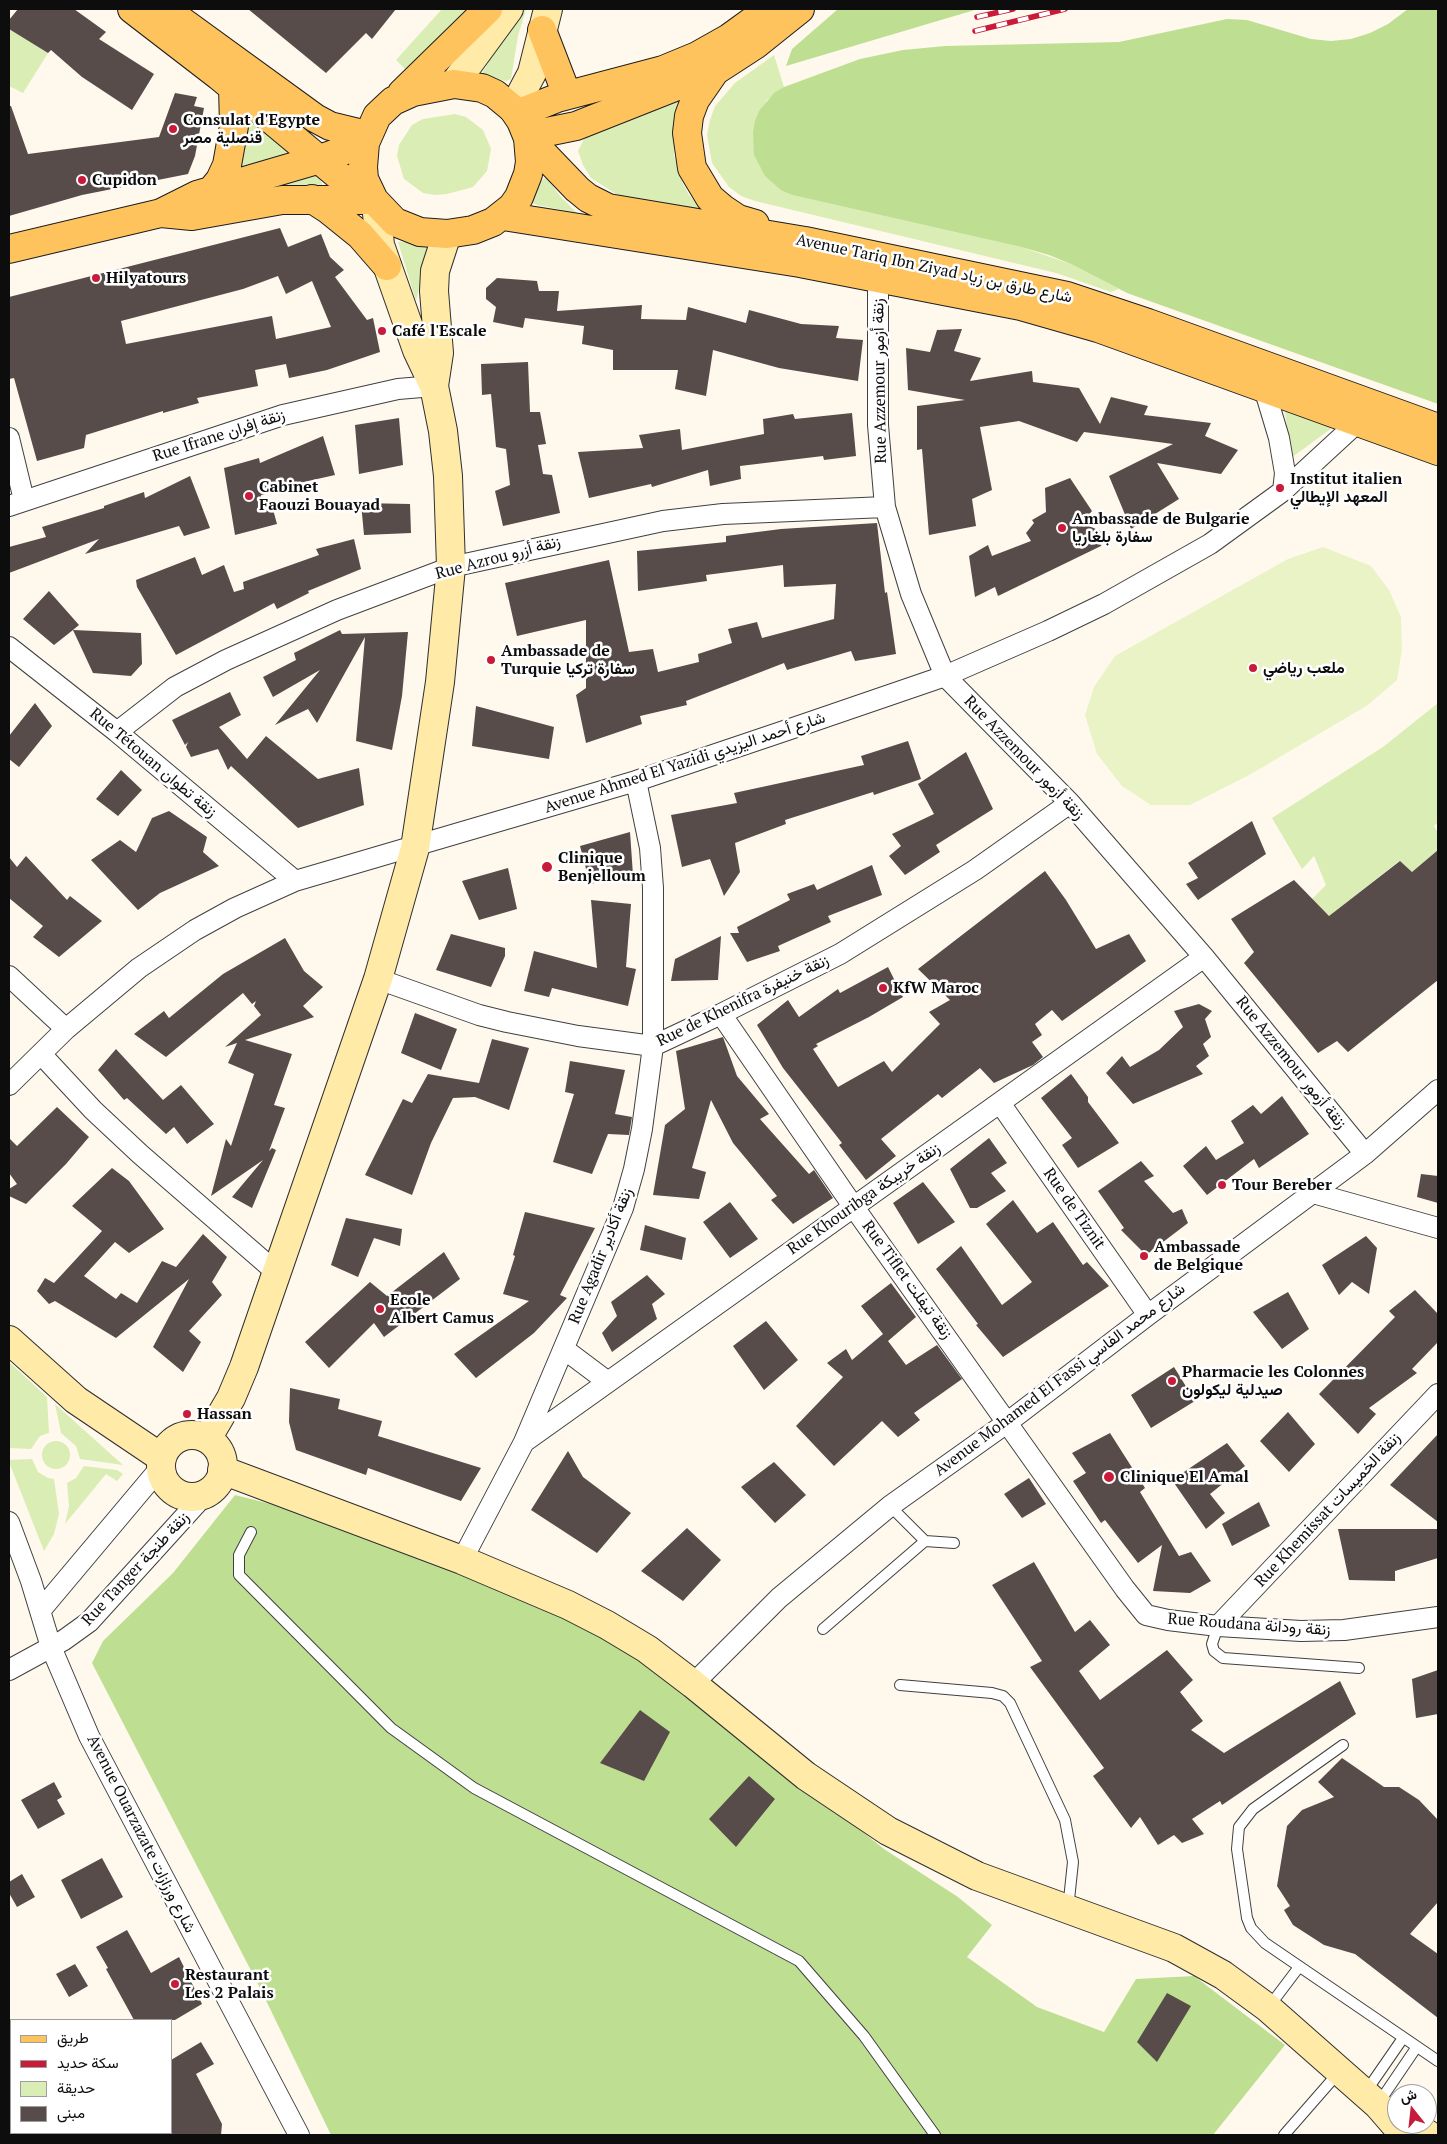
<!DOCTYPE html>
<meta charset="utf-8">
<style>
body{margin:0}
#map{position:relative;width:1447px;height:2144px;overflow:hidden;background:#fff9ed;font-family:"PT Serif",Vazirmatn,serif}
canvas{display:block}
.frame{position:absolute;inset:0;border:10px solid #0d0d0d;pointer-events:none}
.legend{position:absolute;left:10px;top:2019px;width:162px;height:115px;box-sizing:border-box;background:#fff;border:1px solid #9e9e9e;margin:0;padding:6px 9px;list-style:none;font-size:15px;color:#0d0d0d}
.legend li{display:flex;align-items:center;gap:10px;height:25px}
.legend b{width:25px;border:1px solid #9e9e9e}
.north{position:absolute;left:1387px;top:2084px;width:50px;height:50px;box-sizing:border-box;background:#fff;border:1px solid #9e9e9e;border-radius:50%;rotate:344deg;font-size:14px;font-weight:700;line-height:20px;text-align:center;color:#0d0d0d}
.north::after{content:'';display:block;margin:auto;width:18px;height:22px;background:#c81a39;clip-path:polygon(50% 0,100% 100%,50% 72%,0 100%)}
</style>
<div id="map">
<canvas width="1447" height="2144"></canvas>
<div class="frame"></div>
<ul class="legend">
<li><b style="height:6px;background:#ffc35d"></b>طريق</li>
<li><b style="height:6px;background:#c81a39"></b>سكة حديد</li>
<li><b style="height:14px;background:#d9edb4"></b>حديقة</li>
<li><b style="height:14px;background:#574c49"></b>مبنى</li>
</ul>
<div class="north">ش</div>
</div>
<script>
const c = document.querySelector('canvas').getContext('2d');
c.lineJoin = 'round';
function paint(path, color) {
  c.fillStyle = color;
  c.fill(path, 'evenodd');
}
function shape(rows) {
  const path = new Path2D();
  for (const r of rows) {
    if (r.length === 3) {
      path.moveTo(r[0] + r[2], r[1]);
      path.arc(r[0], r[1], r[2], 0, 2 * Math.PI);
      continue;
    }
    path.moveTo(r[0], r[1]);
    for (let i = 2; i < r.length; i += 2) path.lineTo(r[i], r[i + 1]);
  }
  return path;
}
function trace(path, color, width, dash) {
  c.strokeStyle = color;
  c.lineWidth = width;
  c.lineCap = dash ? 'butt' : 'round';
  c.setLineDash(dash || []);
  c.stroke(path);
}
function drawText(font, color, halo, rows, align = 'center') {
  c.font = font + ' "PT Serif",Vazirmatn,serif';
  c.lineWidth = 5;
  c.setLineDash([]);
  c.textBaseline = 'middle';
  c.strokeStyle = halo;
  c.fillStyle = color;
  for (const [text, x, y, turn = 0] of rows) {
    c.save();
    c.translate(x, y);
    c.rotate((+turn || 0) * Math.PI / 180);
    c.textAlign = isNaN(turn) ? turn : align;
    if (halo) c.strokeText(text, 0, 0);
    c.fillText(text, 0, 0);
    c.restore();
  }
}
paint(shape([
 [442,9,475,9,408,72,396,60],
 [522,9,526,9,518,36,511,79,506,81,483,77,482,73],
 [9,29,48,53,23,93,9,86],
 [774,55,784,87,766,101,782,191,792,195,1021,247,1071,264,1119,289,1111,292,1056,273,755,201,741,196,729,187,712,163,707,135,710,120,715,106,735,83],
 [684,99,675,126,674,155,682,182,689,195,707,216,619,196,591,178,583,165,578,151,587,133,637,113],
 [246,110,296,155,234,173],
 [455,114,466,117,483,130,491,149,487,171,473,187,447,194,435,195,423,193,404,179,397,156,399,145,412,125,423,119],
 [317,173,323,186,264,191,280,180],
 [546,177,560,196,577,213,537,205,528,200,525,195],
 [431,241,416,301,398,242],
 [1284,405,1336,425,1291,458],
 [1438,703,1438,822,1434,826,1438,833,1438,850,1412,872,1399,861,1329,916,1312,899,1326,885,1314,856,1302,869,1272,818,1383,747],
 [9,1362,47,1397,49,1433,40,1436,31,1449,9,1448],
 [55,1404,123,1465,80,1459,76,1446,61,1433],
 [56,1455,14],
 [32,1459,38,1472,48,1478,54,1479,59,1514,54,1534,44,1551,9,1462,9,1460],
 [84,1466,117,1470,123,1474,117,1481,106,1474,65,1524,69,1506,67,1483,76,1478]
]), '#d9edb4');
paint(shape([
 [838,9,978,9,786,66,792,49],
 [1408,9,1438,9,1438,404,1127,293,1071,264,1049,255,1021,247,792,195,782,191,765,176,754,155,753,132,755,121,759,111,774,93,784,87,860,59,903,50,945,46,1119,42,1227,19,1247,20,1311,39,1331,41,1351,39,1370,33,1388,24],
 [235,1495,299,1511,517,1592,597,1628,780,1766,884,1849,958,1897,992,1925,967,1957,1037,2007,1104,2032,1136,1979,1194,1976,1285,2045,1213,2135,331,2135,260,1988,92,1663,103,1641,173,1573]
]), '#bedf92');
paint(shape([
 [1323,547,1371,566,1389,590,1401,617,1402,649,1397,680,1368,705,1251,774,1190,805,1151,805,1122,786,1097,754,1085,715,1094,687,1115,656,1288,559]
]), '#e9f3c6');
paint(shape([
 [18,9,74,9,106,32,99,39,154,74,132,110,82,77,51,50,48,53,9,29,9,20],
 [248,9,396,9,372,39,366,33,326,73],
 [175,93,197,97,194,106,204,108,195,156,188,174,82,195,9,216,9,106,11,106,28,154,159,137],
 [280,228,288,247,321,234,330,257,344,270,335,277,367,320,373,318,380,352,327,370,289,378,286,364,255,370,258,386,197,398,199,403,163,413,163,411,86,435,84,448,37,461,14,378,9,379,9,297],
 [278,276,286,294,312,281,331,327,276,339,272,316,126,344,121,321,243,289],
 [497,278,537,281,539,291,559,291,557,311,642,305,641,319,686,320,688,307,746,323,749,310,801,324,839,326,836,338,863,340,858,381,779,368,713,350,706,396,675,389,678,370,613,370,613,350,582,344,584,326,525,318,523,328,493,322,496,307,486,299,486,288],
 [962,329,954,351,981,358,970,381,1032,371,1033,382,1079,388,1100,424,1111,397,1148,406,1144,415,1211,423,1205,436,1238,450,1221,474,1157,463,1179,499,1131,529,1109,476,1173,444,1084,432,1077,442,1019,421,980,427,992,490,972,499,976,526,929,535,922,449,917,450,917,406,965,400,908,390,906,348,930,352,937,330],
 [528,362,530,412,540,412,546,444,538,445,543,474,552,475,560,513,503,526,495,491,510,485,506,449,496,447,491,394,482,395,481,364],
 [852,413,856,456,824,460,823,456,740,466,741,479,710,486,708,470,652,487,651,484,589,498,578,452,643,448,639,435,680,429,682,450,764,434,763,419,793,414,795,419],
 [399,418,403,465,359,474,355,425],
 [323,436,335,475,268,490,269,493,261,495,262,502,271,502,277,524,235,535,224,468,259,458,260,463],
 [190,476,210,528,184,536,179,526,85,554,99,539,9,573,9,547,46,537,42,527,104,508,104,506,144,492,145,498],
 [1070,478,1092,511,1082,523,1105,533,1101,546,998,596,995,587,975,597,969,556,988,545,992,556,1031,541,1026,533,1034,523,1032,520,1046,512,1045,488],
 [361,503,410,504,411,533,364,535],
 [877,523,885,593,887,592,896,654,855,661,851,651,787,670,784,663,686,701,687,705,640,716,642,724,586,743,576,695,586,688,586,620,517,636,505,583,609,560,629,652,653,649,658,672,699,662,698,654,732,643,728,629,757,622,762,638,834,619,836,584,784,587,783,565,706,575,707,581,638,591,637,551,726,542,726,536,781,529],
 [354,539,361,569,308,591,309,593,277,609,274,603,176,655,137,587,136,580,195,557,202,575,224,565,234,592,244,589,243,582,319,555,316,549],
 [49,591,79,625,73,630,141,633,142,664,131,676,93,673,73,630,54,645,23,619],
 [340,630,342,634,408,632,402,696,392,750,356,741,365,637,317,723,308,709,275,725,320,670,273,697,263,677,296,660,294,653],
 [230,692,241,715,219,727,247,759,266,736,318,779,359,768,364,805,298,828,231,766,228,770,218,749,191,757,186,747,188,742,185,745,172,720],
 [35,703,52,726,19,767,9,759,9,736],
 [476,706,554,727,549,759,472,746],
 [908,741,921,779,874,795,873,792,785,820,786,824,735,843,740,872,724,896,710,859,682,867,671,815,737,803,734,793,864,765,861,756],
 [966,752,993,809,936,845,940,852,905,875,889,856,901,846,892,834,934,814,918,784],
 [121,770,142,790,118,816,96,799],
 [169,811,207,837,203,852,219,866,160,893,138,910,91,860,120,840,136,852,152,818],
 [1252,821,1266,854,1198,900,1186,884,1198,878,1188,863],
 [630,832,633,875,590,884,580,846],
 [1438,850,1438,980,1348,1052,1337,1041,1318,1053,1244,963,1254,952,1231,919,1294,880,1329,916,1400,861,1412,872],
 [26,856,67,900,70,896,102,921,59,957,33,937,43,926,9,898,9,857,17,867],
 [872,865,882,895,828,916,831,922,778,946,780,951,747,962,730,933,739,933,737,927,790,900,787,894,814,884,817,890],
 [508,868,517,909,479,920,462,881],
 [1045,871,1066,900,1096,949,1129,934,1146,961,1062,1021,1052,1010,1035,1024,1042,1035,1032,1042,1043,1057,1033,1065,994,1083,980,1068,942,1098,938,1094,881,1139,896,1156,866,1180,839,1145,842,1143,783,1068,757,1025,788,1000,799,1017,838,989,840,993,888,967,903,997,869,1017,816,1044,818,1046,813,1049,838,1087,884,1061,892,1072,940,1024,929,1012,950,1000,918,969],
 [591,900,631,904,626,967,636,969,628,1006,552,988,549,997,524,991,534,951,597,968],
 [451,934,505,948,505,956,491,987,436,970],
 [721,936,718,980,671,981,675,959],
 [285,938,304,971,323,987,303,1006,314,1017,245,1040,292,1054,274,1105,285,1108,269,1151,272,1148,276,1150,252,1208,232,1197,263,1160,211,1196,226,1139,231,1146,254,1074,228,1063,237,1043,225,1047,261,1015,254,1006,256,1001,252,1004,243,993,166,1057,134,1034,164,1011,169,1018,223,974],
 [1199,1004,1212,1011,1205,1019,1211,1037,1203,1044,1209,1056,1196,1066,1203,1074,1133,1104,1106,1073,1122,1056,1130,1067,1159,1050,1183,1027,1174,1011],
 [415,1013,457,1029,441,1070,401,1053],
 [723,1037,737,1076,769,1114,760,1119,809,1174,814,1170,833,1198,793,1224,771,1200,777,1196,733,1143,711,1100,692,1168,706,1172,699,1199,653,1195,665,1125,685,1109,676,1051],
 [492,1039,529,1048,509,1110,475,1097,453,1098,431,1143,412,1195,365,1175,403,1099,412,1103,428,1074,479,1083],
 [116,1049,163,1100,181,1085,214,1124,187,1144,174,1127,166,1134,127,1098,124,1100,98,1070],
 [570,1061,625,1070,615,1114,632,1117,629,1135,608,1134,592,1174,553,1162,574,1094,565,1092],
 [1071,1074,1088,1097,1088,1102,1119,1143,1078,1168,1062,1145,1072,1138,1041,1098],
 [1282,1096,1309,1134,1259,1168,1254,1159,1207,1195,1183,1166,1206,1146,1216,1160,1244,1143,1231,1121,1253,1105,1261,1114],
 [57,1107,89,1137,66,1164,26,1204,9,1196,9,1189,17,1184,9,1173,9,1138,17,1146],
 [989,1138,1007,1163,991,1173,1006,1191,977,1208,970,1208,950,1169],
 [1141,1161,1154,1176,1144,1181,1173,1213,1182,1209,1188,1223,1146,1255,1121,1230,1124,1228,1098,1191],
 [112,1168,129,1181,164,1229,129,1253,115,1242,84,1276,116,1299,121,1293,137,1303,162,1261,176,1267,203,1234,227,1257,212,1282,222,1295,189,1331,201,1342,183,1372,153,1347,189,1279,116,1338,55,1301,49,1304,37,1291,45,1278,54,1283,102,1231,72,1206],
 [1421,1174,1438,1176,1438,1203,1417,1197],
 [923,1182,955,1222,918,1244,893,1203],
 [1013,1200,1037,1233,1053,1222,1083,1265,1087,1262,1109,1286,1003,1357,976,1325,978,1324,936,1269,961,1246,1002,1305,1032,1282,986,1224],
 [730,1202,758,1239,730,1258,703,1222],
 [525,1212,595,1228,560,1295,567,1298,534,1333,476,1378,454,1354,529,1301,503,1294,515,1256,513,1255],
 [346,1218,402,1229,400,1246,374,1238,358,1277,331,1265],
 [645,1225,686,1238,682,1260,640,1250],
 [1366,1236,1377,1248,1369,1294,1352,1282,1339,1295,1322,1265],
 [444,1252,460,1279,384,1337,374,1323,329,1368,305,1342,370,1282,387,1296],
 [647,1275,665,1294,652,1304,657,1319,612,1352,602,1333,617,1316,611,1302],
 [891,1283,916,1317,888,1341,906,1365,937,1345,962,1379,914,1413,920,1420,898,1437,882,1421,834,1466,796,1426,843,1377,827,1363,846,1349,852,1360,883,1334,861,1306],
 [1415,1290,1438,1314,1438,1342,1412,1369,1417,1373,1369,1408,1376,1414,1358,1434,1319,1394,1395,1317,1389,1311],
 [1288,1292,1309,1329,1282,1349,1253,1312],
 [766,1321,798,1360,764,1390,733,1346],
 [1174,1367,1195,1401,1151,1428,1131,1395],
 [290,1388,340,1399,338,1409,382,1421,378,1436,481,1468,461,1501,368,1468,366,1475,296,1450,289,1422],
 [1288,1412,1315,1444,1289,1472,1260,1441],
 [1110,1433,1145,1488,1140,1492,1179,1556,1191,1552,1211,1581,1190,1593,1153,1591,1162,1545,1138,1563,1105,1520,1101,1523,1073,1481,1086,1473,1072,1453],
 [1438,1434,1438,1522,1390,1485],
 [1227,1443,1245,1466,1210,1494,1225,1513,1206,1529,1172,1480],
 [568,1451,583,1477,631,1513,597,1553,531,1510],
 [774,1462,806,1495,775,1523,741,1487],
 [1029,1478,1046,1504,1022,1518,1004,1494],
 [1259,1502,1270,1526,1232,1546,1222,1524],
 [687,1528,721,1560,683,1601,641,1571],
 [1338,1529,1438,1529,1438,1558,1395,1571,1395,1581,1349,1580],
 [1034,1562,1075,1632,1090,1620,1110,1645,1079,1671,1100,1700,1167,1650,1193,1680,1180,1692,1203,1721,1191,1730,1224,1753,1340,1681,1356,1714,1222,1805,1220,1801,1192,1819,1204,1834,1182,1843,1174,1835,1158,1845,1140,1817,1131,1828,1093,1776,1104,1768,1030,1667,1042,1661,992,1585],
 [1438,1670,1438,1714,1416,1718,1412,1679],
 [640,1710,670,1732,644,1781,600,1763],
 [1342,1758,1384,1787,1399,1787,1419,1800,1438,1820,1438,1902,1410,1934,1438,1954,1438,2018,1355,1954,1324,1945,1293,1925,1284,1910,1290,1906,1277,1886,1287,1826,1302,1810,1334,1797,1318,1782],
 [749,1776,775,1799,736,1847,709,1819],
 [54,1782,62,1797,57,1800,65,1814,38,1829,21,1800],
 [102,1858,123,1897,81,1919,61,1880],
 [22,1874,35,1897,17,1907,9,1893,9,1882],
 [127,1930,151,1973,179,1957,202,2004,175,2020,134,2020,106,1969,108,1968,96,1947],
 [75,1964,88,1986,69,1997,56,1974],
 [1167,1993,1191,2006,1157,2062,1137,2042],
 [201,2042,214,2064,196,2074,222,2124,221,2135,171,2135,171,2060]
]), '#574c49');
const lane = shape([
 [890,1506,925,1541,954,1543],
 [251,1532,239,1555,239,1575,391,1728,474,1788,799,1961,864,2036,935,2135],
 [1218,1626,1212,1644,1214,1651,1223,1658,1359,1668],
 [823,1629,925,1541],
 [900,1685,992,1693,1003,1696,1010,1703,1065,1820,1073,1862,1068,1909],
 [1343,1745,1253,1809,1239,1827,1237,1849,1247,1918,1251,1928,1265,1943,1438,2061],
 [1268,2008,1299,1967],
 [1365,2093,1403,2038],
 [1378,2104,1416,2048],
 [1284,2135,1339,2072]
]);
const street = shape([
 [878,278,878,425,885,507,911,594,945,676,1070,803,1204,957,1365,1154],
 [1264,388,1279,438,1285,473,1283,491],
 [9,438,24,500],
 [9,506,283,415,398,389,434,386],
 [9,647,117,732,295,881],
 [117,732,175,687,226,660,337,610,451,567,663,521,723,514,885,507],
 [9,976,66,1029],
 [378,979,479,1015,507,1022,578,1036,653,1046,721,1014,840,954,975,870,1070,803],
 [721,1014,853,1206,1125,1589,1146,1615,1168,1620,1218,1626,1301,1631,1344,1630,1438,1617],
 [41,1054,93,1110,140,1154,276,1272],
 [9,1085,66,1029,139,968,195,930,235,908,295,881,636,781,805,724,945,676,1048,631,1104,604,1210,544,1283,491,1358,422],
 [1000,1103,1148,1315],
 [1313,1193,1438,1228],
 [564,1349,608,1382],
 [524,1442,1204,957],
 [9,1522,31,1581,51,1647,89,1736,299,2135],
 [462,1560,524,1442,623,1208,634,1169,642,1129,653,1046,653,888,650,848,636,781],
 [40,1611,161,1467],
 [1218,1626,1438,1394],
 [9,1670,64,1640,89,1622,207,1492],
 [693,1684,779,1598,890,1506,1008,1422,1148,1315,1365,1154,1438,1090]
]);
const secondary = shape([
 [454,84,509,9],
 [513,109,532,73,548,9],
 [434,386,439,353,434,291,435,271,447,234],
 [9,1340,76,1400,162,1458],
 [192,1466,31],
 [207,1439,231,1398,244,1367,378,979,415,848,440,682,451,567,448,476,443,431,434,386,417,350,380,245,376,203],
 [222,1470,462,1560,568,1605,607,1625,647,1649,693,1684,806,1776,888,1831,977,1876,1174,1948,1223,1975,1268,2008,1378,2105,1404,2135],
 [1412,2124,1429,2135]
]);
const primary = shape([
 [132,9,219,76,339,176,368,191],
 [165,9,315,118,330,126,367,135],
 [542,30,567,95],
 [715,71,695,100,689,116,687,133,692,168,710,198,723,209,738,219,755,224],
 [454,84,482,88,495,94,513,109,521,121,528,138,530,162,528,174,519,197,512,207,493,222,473,230,447,234,420,232,395,222,374,200,364,179,363,167,365,143,377,116,393,101,413,92,454,84],
 [402,93,488,9],
 [517,114,557,98,663,70,697,56,729,38,769,9],
 [527,136,576,126,715,71,755,45,800,9],
 [528,138,577,189,588,198,608,208,805,241,1067,296,1148,323,1438,428],
 [211,191,220,180,227,165,234,126,233,87],
 [312,199,329,210,360,235,387,266],
 [161,213,192,216,282,200,374,200],
 [503,216,800,263,1021,306,1098,328,1438,451],
 [9,249,161,213,197,195,320,159,365,143]
]);
trace(lane, '#404040', 12);
trace(street, '#404040', 22);
trace(secondary, '#2f2f2f', 30);
trace(primary, '#1e1e1e', 30);
trace(lane, '#fff', 10);
trace(street, '#fff', 20);
trace(secondary, '#ffeaa8', 28);
trace(primary, '#ffc35d', 28);
const rail = shape([
 [977,17,1013,9],
 [975,31,1065,9]
]);
trace(rail, '#c81a39', 5.5);
trace(rail, '#fff', 4, [11]);
for (const [x, y, r, color] of [
 [173,129,5,"#c81a39"],
 [82,180,5,"#c81a39"],
 [96,278,5,"#c81a39"],
 [382,331,5,"#c81a39"],
 [1280,488,5,"#c81a39"],
 [249,496,5,"#c81a39"],
 [1062,528,5,"#c81a39"],
 [491,660,5,"#c81a39"],
 [1253,668,5,"#c81a39"],
 [547,867,6,"#c81a39"],
 [883,988,5,"#c81a39"],
 [1222,1185,5,"#c81a39"],
 [1144,1256,5,"#c81a39"],
 [380,1309,5,"#c81a39"],
 [1172,1381,5,"#c81a39"],
 [187,1414,5,"#c81a39"],
 [1109,1477,6,"#c81a39"],
 [175,1984,5,"#c81a39"]
]) {
  const dot = new Path2D();
  dot.arc(x, y, r, 0, 2 * Math.PI);
  c.fillStyle = color;
  c.fill(dot);
  trace(dot, '#fff', 2);
}
drawText('bold 16px', '#0d0d0d', '#fff', [
 ["Consulat d'Egypte",183,120],
 ["قنصلية مصر",183,138],
 ["Cupidon",92,180],
 ["Hilyatours",106,278],
 ["Café l'Escale",392,331],
 ["Institut italien",1290,479],
 ["المعهد الإيطالي",1290,497],
 ["Cabinet",259,487],
 ["Faouzi Bouayad",259,505],
 ["Ambassade de Bulgarie",1072,519],
 ["سفارة بلغاريا",1072,537],
 ["Ambassade de",501,651],
 ["Turquie سفارة تركيا",501,669],
 ["ملعب رياضي",1263,668],
 ["Clinique",558,858],
 ["Benjelloum",558,876],
 ["KfW Maroc",893,988],
 ["Tour Bereber",1232,1185],
 ["Ambassade",1154,1247],
 ["de Belgique",1154,1265],
 ["Ecole",390,1300],
 ["Albert Camus",390,1318],
 ["Pharmacie les Colonnes",1182,1372],
 ["صيدلية ليكولون",1182,1390],
 ["Hassan",197,1414],
 ["Clinique El Amal",1120,1477],
 ["Restaurant",185,1975],
 ["Les 2 Palais",185,1993]
], 'left');
drawText('16px', '#0d0d0d', '#fff', [
 ["Avenue Tariq Ibn Ziyad شارع طارق بن زياد",934,269,12],
 ["Rue Azzemour زنقة أزمور",880,381,-91],
 ["Rue Ifrane زنقة إفران",219,436,-18],
 ["Rue Azrou زنقة أزرو",498,558,-15],
 ["Rue Azzemour زنقة أزمور",1024,758,46],
 ["Rue Tétouan زنقة تطوان",153,763,40],
 ["Avenue Ahmed El Yazidi شارع أحمد اليزيدي",685,763,-18],
 ["Rue de Khenifra زنقة خنيفرة",743,1001,-26],
 ["Rue Azzemour زنقة أزمور",1291,1063,51],
 ["Rue Khouribga زنقة خريبكة",864,1199,-35],
 ["Rue de Tiznit",1074,1209,55],
 ["Rue Agadir زنقة أكادير",601,1256,-68],
 ["Rue Tiflet زنقة تيفلت",907,1280,54],
 ["Avenue Mohamed El Fassi شارع محمد الفاسي",1060,1380,-37],
 ["Rue Khemissat زنقة الخميسات",1328,1510,-47],
 ["Rue Tanger زنقة طنجة",136,1569,-47],
 ["Rue Roudana زنقة رودانة",1249,1625,4],
 ["Avenue Ouarzazate شارع ورزازات",141,1834,63]
]);
</script>
